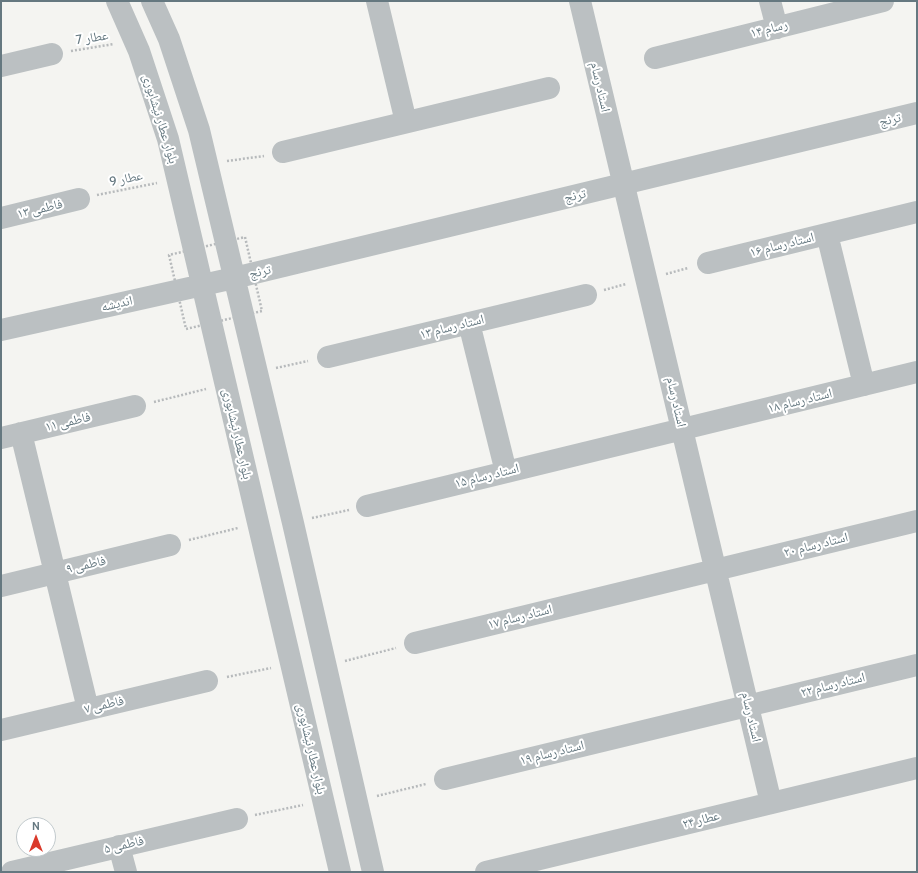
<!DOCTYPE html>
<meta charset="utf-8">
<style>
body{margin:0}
#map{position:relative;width:918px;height:873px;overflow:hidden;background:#f4f4f1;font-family:Cabin,sans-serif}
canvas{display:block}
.frame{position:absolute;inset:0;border:2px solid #657880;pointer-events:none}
.north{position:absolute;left:16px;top:817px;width:40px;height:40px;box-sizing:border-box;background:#fff;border:1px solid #c1c9cc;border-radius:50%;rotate:0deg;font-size:11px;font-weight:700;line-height:16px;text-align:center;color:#657880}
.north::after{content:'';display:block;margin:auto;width:14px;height:18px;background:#da3a2b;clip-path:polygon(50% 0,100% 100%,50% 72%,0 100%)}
</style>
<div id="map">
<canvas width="918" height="873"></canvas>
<div class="frame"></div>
<div class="north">N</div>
</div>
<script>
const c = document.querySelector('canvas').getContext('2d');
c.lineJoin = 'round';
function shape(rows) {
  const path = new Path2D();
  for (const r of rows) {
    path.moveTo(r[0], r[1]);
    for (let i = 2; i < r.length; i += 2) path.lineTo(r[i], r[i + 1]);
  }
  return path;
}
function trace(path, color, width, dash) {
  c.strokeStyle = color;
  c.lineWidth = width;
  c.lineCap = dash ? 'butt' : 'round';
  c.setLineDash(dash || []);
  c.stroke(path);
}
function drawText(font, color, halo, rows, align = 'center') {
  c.font = font + ' Cabin,"Noto Naskh Arabic",sans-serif';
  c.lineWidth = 4;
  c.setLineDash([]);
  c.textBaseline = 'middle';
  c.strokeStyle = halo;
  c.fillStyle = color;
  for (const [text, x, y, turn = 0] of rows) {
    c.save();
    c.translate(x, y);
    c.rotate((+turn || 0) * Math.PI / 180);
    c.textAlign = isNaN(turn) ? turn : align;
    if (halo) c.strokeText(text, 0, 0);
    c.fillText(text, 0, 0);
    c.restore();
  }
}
trace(shape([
 [71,51,114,44],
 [227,161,264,156],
 [97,195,157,183],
 [245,237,262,311,186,329,169,255,245,237],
 [666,274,688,268],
 [604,290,626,284],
 [276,368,308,361],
 [154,402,206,389],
 [312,518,349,510],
 [189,540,238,528],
 [345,661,396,648],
 [227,677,271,668],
 [377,796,426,784],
 [255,815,303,805]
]), '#b7babc', 2.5, [2, 2]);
trace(shape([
 [117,1,139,51,168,139,340,872],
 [152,1,169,39,199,130,293,523,373,872],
 [377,1,406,122],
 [580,1,771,803],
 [770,1,777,28],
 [655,58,883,1],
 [1,66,52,54],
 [283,152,549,88],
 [1,218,79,199],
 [827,234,864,385],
 [708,263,917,212],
 [469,323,506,472],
 [1,330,234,278,917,113],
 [328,357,586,295],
 [21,433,88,709],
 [1,438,135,406],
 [367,506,917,372],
 [1,586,170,545],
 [415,643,917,521],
 [1,730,207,681],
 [445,779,917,665],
 [119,846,126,872],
 [12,872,237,819],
 [486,872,917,768]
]), '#bbc0c2', 22);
drawText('13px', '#657880', '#fff', [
 ["رسام ۱۴",769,29,-14],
 ["عطار 7",92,38,-9],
 ["استاد رسام",600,87,77],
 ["بلوار عطار نیشابوری",160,119,73],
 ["ترنج",890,120,-14],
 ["عطار 9",126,179,-12],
 ["ترنج",575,196,-14],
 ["فاطمی ۱۳",40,209,-13],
 ["استاد رسام ۱۶",782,245,-14],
 ["ترنج",260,272,-14],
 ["اندیشه",117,304,-13],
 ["استاد رسام ۱۳",452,327,-14],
 ["استاد رسام ۱۸",800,401,-14],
 ["استاد رسام",676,402,77],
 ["فاطمی ۱۱",68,422,-13],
 ["بلوار عطار نیشابوری",237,434,77],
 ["استاد رسام ۱۵",487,476,-14],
 ["استاد رسام ۲۰",816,545,-14],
 ["فاطمی ۹",86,565,-13],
 ["استاد رسام ۱۷",520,617,-14],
 ["استاد رسام ۲۲",833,685,-14],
 ["فاطمی ۷",104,705,-13],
 ["استاد رسام",751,717,77],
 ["بلوار عطار نیشابوری",311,749,77],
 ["استاد رسام ۱۹",552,753,-14],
 ["عطار ۲۴",701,820,-14],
 ["فاطمی ۵",124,845,-13]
]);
</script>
